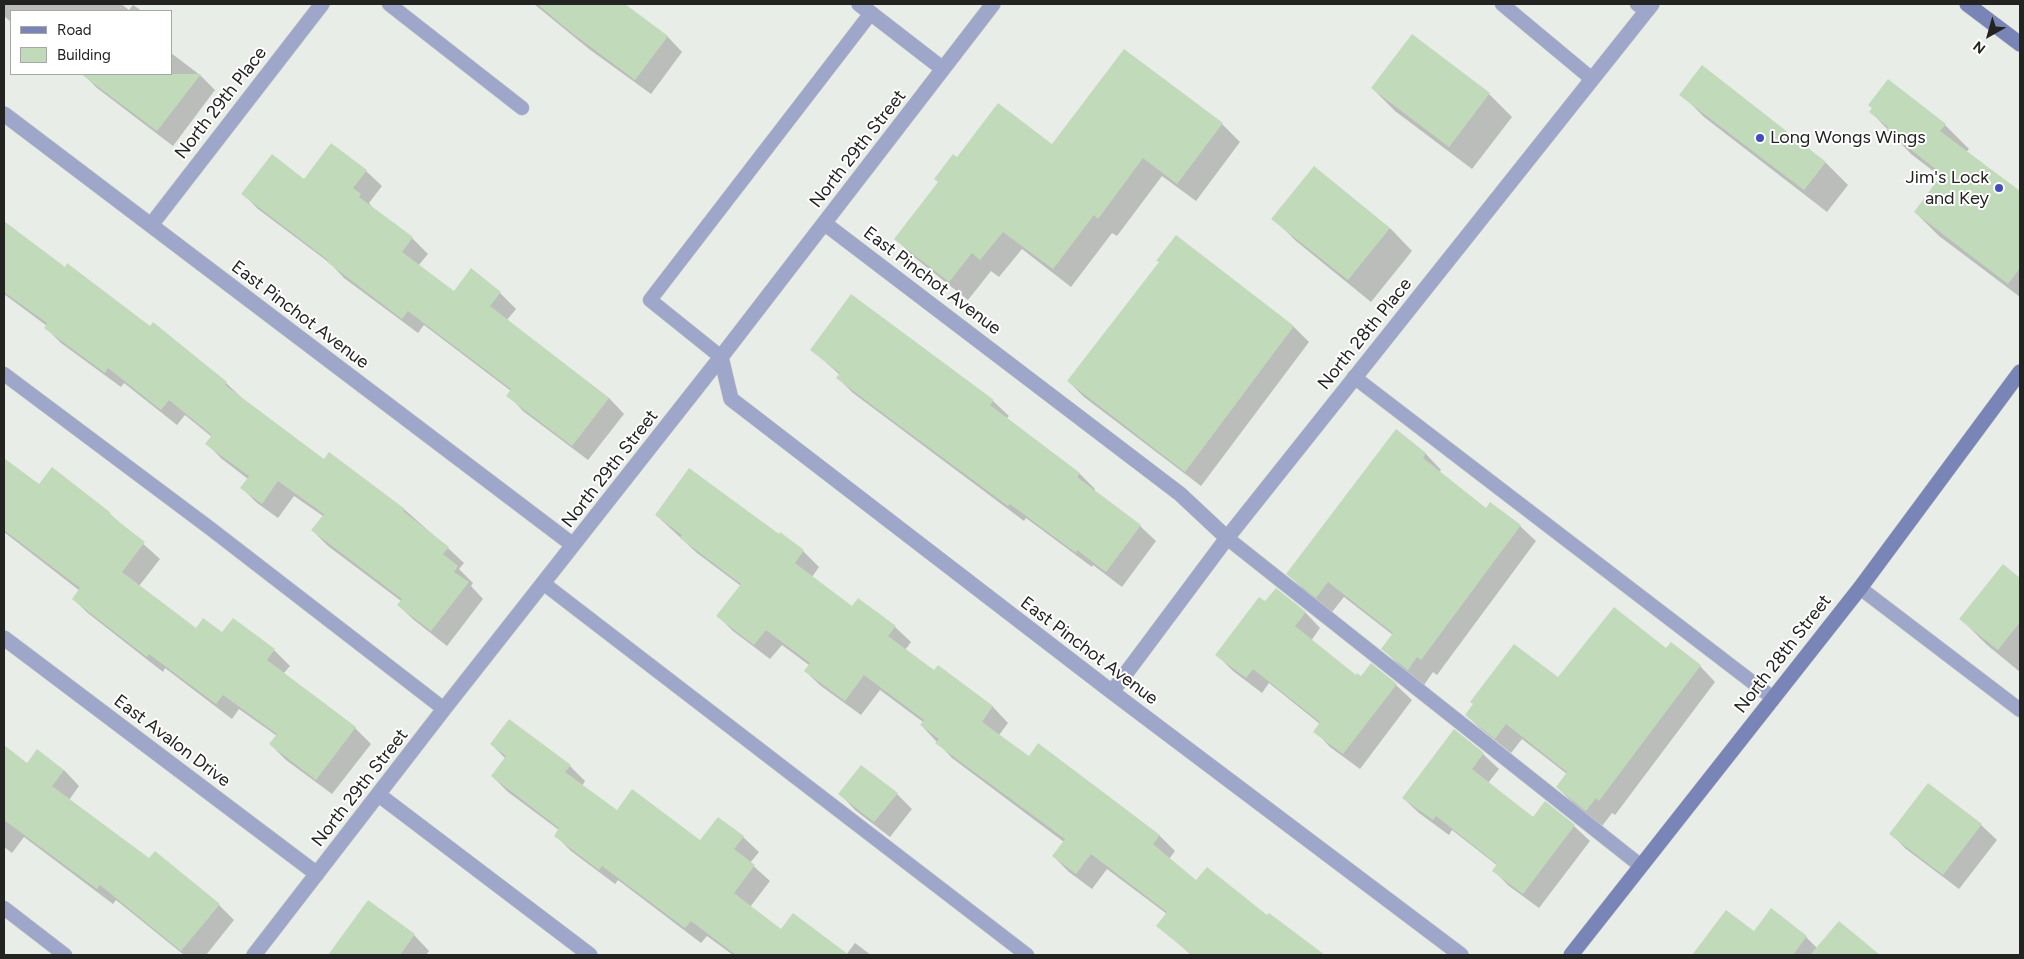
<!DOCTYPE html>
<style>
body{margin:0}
#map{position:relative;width:2024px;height:959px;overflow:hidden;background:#e9ede8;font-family:Figtree,sans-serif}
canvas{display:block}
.frame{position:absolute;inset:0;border:5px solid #232422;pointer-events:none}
.legend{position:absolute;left:10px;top:10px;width:162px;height:65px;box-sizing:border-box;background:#fff;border:1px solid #a7a7a7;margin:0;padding:6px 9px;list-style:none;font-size:15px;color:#232422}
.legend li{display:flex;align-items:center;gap:10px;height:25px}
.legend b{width:25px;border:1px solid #a7a7a7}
.north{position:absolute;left:1964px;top:10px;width:50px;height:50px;-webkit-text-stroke:4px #fff;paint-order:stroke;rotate:218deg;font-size:14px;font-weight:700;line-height:20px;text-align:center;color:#232422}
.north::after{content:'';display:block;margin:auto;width:18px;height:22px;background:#232422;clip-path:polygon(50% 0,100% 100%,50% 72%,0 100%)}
</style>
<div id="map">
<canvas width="2024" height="959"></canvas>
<div class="frame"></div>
<ul class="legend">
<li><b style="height:6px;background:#7985b6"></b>Road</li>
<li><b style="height:14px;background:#c1dbba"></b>Building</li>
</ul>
<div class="north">N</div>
</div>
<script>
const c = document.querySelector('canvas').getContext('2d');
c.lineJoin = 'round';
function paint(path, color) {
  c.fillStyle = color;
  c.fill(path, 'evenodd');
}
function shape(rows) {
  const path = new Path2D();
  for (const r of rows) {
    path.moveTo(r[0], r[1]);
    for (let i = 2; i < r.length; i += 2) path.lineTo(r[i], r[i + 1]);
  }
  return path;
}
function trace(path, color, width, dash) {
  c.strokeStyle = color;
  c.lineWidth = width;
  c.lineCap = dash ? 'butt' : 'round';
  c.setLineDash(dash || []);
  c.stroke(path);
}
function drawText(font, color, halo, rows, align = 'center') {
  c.font = font + ' Figtree,sans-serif';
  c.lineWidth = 4;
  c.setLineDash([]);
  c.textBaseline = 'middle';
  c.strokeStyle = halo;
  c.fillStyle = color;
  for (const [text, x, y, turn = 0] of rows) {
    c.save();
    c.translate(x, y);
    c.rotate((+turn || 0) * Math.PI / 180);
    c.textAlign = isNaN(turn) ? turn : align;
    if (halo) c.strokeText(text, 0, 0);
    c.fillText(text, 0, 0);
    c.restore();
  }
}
paint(shape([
 [4,4,121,4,129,10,133,5,142,11,11,11,11,22,4,16],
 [534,4,623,4,667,36,682,52,651,94,589,49],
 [1124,51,1222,124,1240,142,1196,201,1162,176,1117,236,1112,233,1071,287,1022,249,999,277,991,271,968,300,914,257,896,239,957,159,1052,146],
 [171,53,200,75,215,90,173,146,97,88,83,74,171,74],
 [1702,67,1826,163,1848,185,1827,212,1704,117,1681,94],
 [1372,88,1489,94,1512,117,1472,169,1395,111],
 [1871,112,1945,125,1969,149,1966,152,2020,193,2020,297,1939,236,1915,212,1941,177,1911,154],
 [366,171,382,186,369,203,375,211,412,238,428,254,418,266,454,293,471,270,500,293,516,309,507,320,609,398,624,414,588,460,523,411,508,395,511,391,424,325,418,333,344,278,331,264,258,209,243,194,304,180],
 [1273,218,1390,228,1412,251,1371,302,1296,241],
 [4,223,65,269,226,383,242,398,324,460,329,453,405,510,448,548,464,563,459,569,473,583,471,586,483,599,447,646,414,620,398,605,401,601,328,546,312,530,323,516,294,496,278,518,257,503,242,488,248,479,222,459,207,444,212,437,185,415,177,425,124,383,121,387,61,343,45,327,47,326,4,294],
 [1176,237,1294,327,1309,342,1201,486,1084,397,1068,381,1160,263],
 [812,350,993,401,1009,416,1006,419,1080,474,1095,489,1094,491,1140,526,1156,541,1122,587,1093,565,1092,567,1026,518,1024,521,853,393,838,378,840,375],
 [1396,431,1426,454,1441,470,1439,473,1486,509,1520,526,1536,541,1437,675,1433,672,1424,685,1398,664,1383,649,1393,635,1344,597,1332,612,1303,589,1288,574],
 [4,460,39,486,52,469,110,514,160,559,139,586,196,630,223,634,233,619,274,650,290,666,283,674,355,728,371,744,332,794,286,760,270,744,277,736,239,709,232,719,165,668,163,672,89,614,73,599,80,591,4,532],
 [656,515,779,536,781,534,803,551,819,567,812,577,852,607,895,627,911,642,905,650,934,672,938,667,993,707,1008,723,999,735,1029,758,1038,745,1160,836,1175,851,1169,859,1196,881,1268,917,1269,915,1323,955,1191,955,1158,925,1167,914,1107,869,1092,889,1069,872,1053,856,1064,842,952,758,921,725,923,722,880,690,861,715,821,686,805,671,809,665,782,645,770,659,733,631,718,616,741,586,697,553],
 [2003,566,2020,580,2020,672,1987,645,1961,619],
 [1266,603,1305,612,1320,628,1311,641,1356,677,1396,685,1412,700,1360,769,1330,747,1315,731,1320,724,1269,683,1262,693,1233,671,1217,655],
 [1667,650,1700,666,1715,682,1615,815,1612,813,1602,826,1573,803,1557,787,1567,774,1522,739,1511,753,1482,730,1466,715,1558,679],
 [491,744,570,766,585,781,582,786,617,812,701,842,743,837,759,852,750,863,770,881,750,907,782,931,846,955,855,943,871,955,733,955,707,936,701,943,618,880,615,884,571,851,555,835,559,830,508,792,492,776,506,759],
 [4,747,28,764,64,770,79,786,69,800,150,860,219,905,234,920,206,955,184,955,116,900,113,904,24,837,12,853,4,847],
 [1483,754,1499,769,1488,783,1534,818,1545,803,1574,826,1590,841,1539,908,1509,886,1494,871,1498,866,1452,830,1449,835,1419,813,1403,798],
 [840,794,897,794,912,809,890,837,855,810],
 [1981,825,1997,840,1959,889,1906,849,1891,834],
 [1771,910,1806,937,1822,953,1820,955,1702,955,1697,950,1754,933],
 [414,935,429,951,426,955,346,955,337,945]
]), '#0003');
paint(shape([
 [537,4,625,4,668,36,635,80,572,33],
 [1412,34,1490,93,1449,147,1371,88],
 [1124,49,1223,123,1177,184,1143,158,1098,219,1094,215,1053,269,1003,232,980,260,972,253,949,282,894,239,938,182,934,179,953,154,957,157,998,103,1052,144],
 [1702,65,1826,162,1804,190,1679,95],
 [81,74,201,74,157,131],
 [1888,79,1946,124,1940,131,2020,191,2020,268,2008,284,1914,212,1942,174,1886,130,1888,127,1869,112,1872,108,1868,105],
 [331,143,367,170,353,188,361,194,359,197,413,237,402,252,454,291,471,268,501,292,490,306,609,398,572,446,506,396,511,389,408,311,402,319,327,262,328,260,241,194,272,154,304,179],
 [1314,166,1390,228,1348,280,1271,219],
 [4,221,65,267,67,263,150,326,153,322,227,382,225,385,324,459,329,452,405,509,403,511,449,547,443,554,458,566,454,572,469,582,431,631,397,605,402,599,311,530,324,514,278,481,262,504,240,488,249,476,205,444,212,435,169,400,161,410,108,368,105,373,44,328,47,323,4,292],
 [1176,235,1294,326,1185,472,1067,381,1159,262,1156,261],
 [851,294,994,400,990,405,1080,473,1077,477,1141,525,1106,572,1077,550,1076,553,1010,504,1008,506,896,423,836,378,840,373,810,350],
 [1396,429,1426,453,1423,458,1486,508,1490,502,1521,525,1421,660,1417,657,1408,670,1381,649,1393,633,1328,582,1316,598,1286,574],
 [4,458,39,484,52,467,111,513,109,514,145,542,122,572,196,628,203,618,222,632,233,618,275,649,267,660,356,727,316,780,269,744,277,734,223,695,216,704,149,654,147,657,72,599,80,588,4,530],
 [689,468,779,534,780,532,804,550,795,563,852,606,858,598,896,626,888,636,934,670,938,665,993,706,982,722,1029,756,1038,743,1160,835,1153,844,1196,880,1207,867,1267,915,1269,913,1325,955,1192,955,1156,926,1167,912,1091,854,1076,874,1052,856,1065,839,935,743,939,739,920,725,924,720,864,675,845,701,804,671,810,663,766,630,754,645,716,616,741,584,680,538,682,535,655,515],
 [2003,564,2020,578,2020,622,1998,650,1959,619],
 [1276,588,1306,612,1295,626,1356,675,1357,673,1361,676,1371,663,1397,684,1343,754,1313,732,1320,722,1253,669,1246,678,1215,655,1259,597,1265,601],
 [1614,607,1666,648,1671,642,1701,665,1599,801,1596,798,1586,811,1556,787,1567,772,1506,724,1495,739,1465,715,1473,704,1470,702,1514,644,1558,677],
 [509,719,571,765,565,772,617,810,632,789,700,840,718,817,744,836,734,849,755,865,734,893,781,929,793,913,849,955,736,955,691,921,685,928,602,866,599,870,554,836,559,828,491,776,506,756,490,744],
 [1454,729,1484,753,1472,769,1533,817,1545,801,1575,825,1523,894,1492,871,1497,864,1436,816,1433,820,1402,798],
 [4,745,27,763,37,749,64,770,52,786,149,858,155,851,220,904,181,951,100,885,97,889,4,820],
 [861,765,898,793,874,822,838,794],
 [1928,783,1982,824,1943,875,1889,834],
 [368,900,415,934,400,955,328,955],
 [1771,908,1807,936,1793,955,1692,955,1726,910,1754,931],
 [1839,921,1880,955,1810,955]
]), '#c1dbba');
const lane = shape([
 [389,4,522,108],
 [1502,4,1592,79],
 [1637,4,1646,11],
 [721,357,650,300,871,13],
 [4,374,211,529,444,709],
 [1354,377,1773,698],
 [1227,538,1641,866],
 [543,583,1027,955],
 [1860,588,2020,710],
 [4,908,65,955]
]);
const street = shape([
 [859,4,943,69],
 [4,114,573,545],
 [824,223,1180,494,1227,538],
 [151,225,322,4],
 [721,357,731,399,1112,692,1461,955],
 [4,638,317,874],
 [1112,692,1227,538,1652,4],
 [379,795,590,955],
 [254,955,444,709,721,357,993,4]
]);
const secondary = shape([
 [1967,4,2020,44],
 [1571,955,1860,588,2020,372]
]);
trace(lane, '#c5c9c4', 15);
trace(street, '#c5c9c4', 16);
trace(secondary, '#c5c9c4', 16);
trace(lane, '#9ea7c9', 14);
trace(street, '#9ea7c9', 15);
trace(secondary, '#7985b6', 15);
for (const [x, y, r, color] of [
 [1760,138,5,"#424cc0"],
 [1999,188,5,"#424cc0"]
]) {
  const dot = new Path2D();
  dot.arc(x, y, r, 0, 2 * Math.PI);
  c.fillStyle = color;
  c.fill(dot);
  trace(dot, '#fff', 2);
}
drawText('18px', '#232422', '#fff', [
 ["North 29th Place",221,103,-52],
 ["North 29th Street",858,149,-52],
 ["East Pinchot Avenue",932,281,37],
 ["East Pinchot Avenue",300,315,37],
 ["North 28th Place",1365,334,-51],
 ["North 29th Street",610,469,-52],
 ["East Pinchot Avenue",1089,651,37],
 ["North 28th Street",1783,654,-52],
 ["East Avalon Drive",172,741,37],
 ["North 29th Street",360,788,-52]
]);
drawText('18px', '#232422', '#fff', [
 ["Long Wongs Wings",1770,138],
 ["Jim's Lock",1989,178,"right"],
 ["and Key",1989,199,"right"]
], 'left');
</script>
